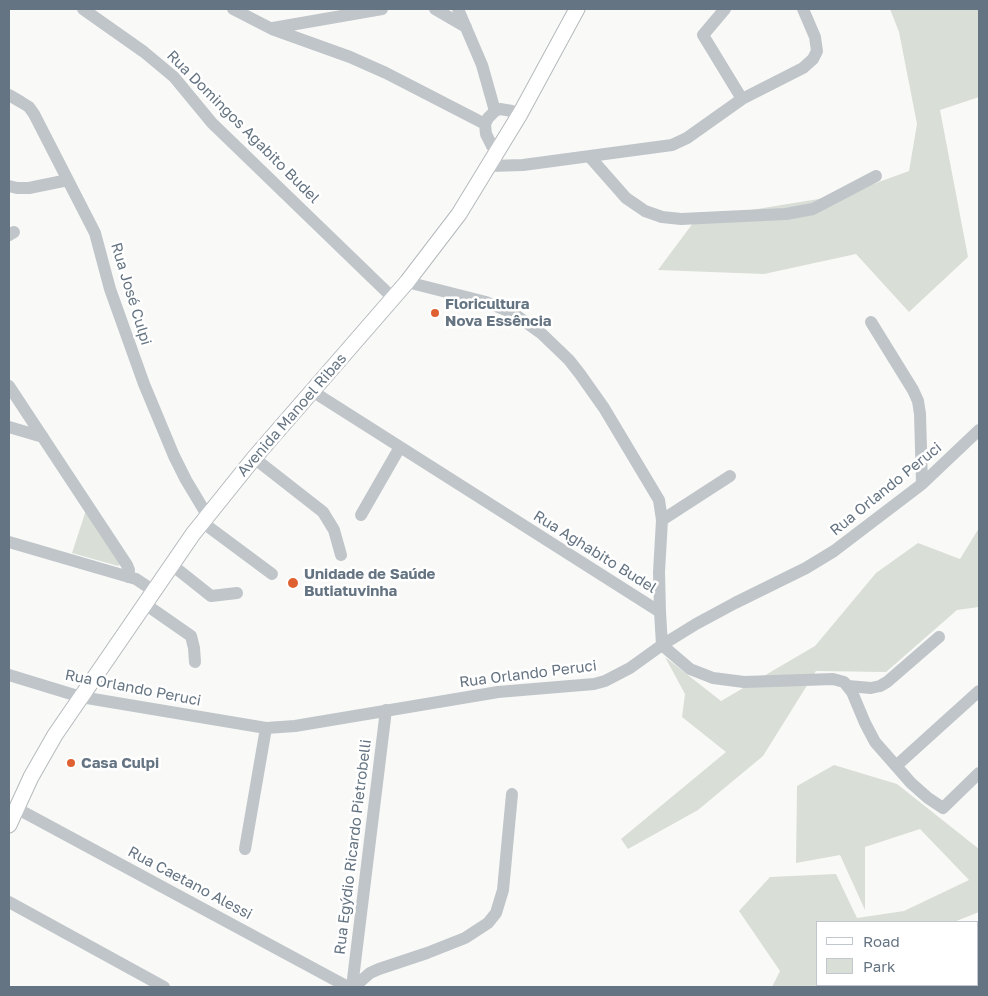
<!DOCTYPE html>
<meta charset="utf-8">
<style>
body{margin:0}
#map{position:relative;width:988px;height:996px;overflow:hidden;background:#f9faf7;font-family:"Golos Text",sans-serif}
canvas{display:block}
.frame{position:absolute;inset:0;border:10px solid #657482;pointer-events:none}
.legend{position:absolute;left:816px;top:921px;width:162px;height:65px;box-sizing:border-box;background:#fff;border:1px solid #c1c7cd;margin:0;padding:6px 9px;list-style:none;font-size:15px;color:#657482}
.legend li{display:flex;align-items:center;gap:10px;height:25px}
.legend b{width:25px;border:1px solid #c1c7cd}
</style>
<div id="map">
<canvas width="988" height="996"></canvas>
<div class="frame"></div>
<ul class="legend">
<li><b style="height:6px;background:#fff"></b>Road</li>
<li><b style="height:14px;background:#d9ded7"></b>Park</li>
</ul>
</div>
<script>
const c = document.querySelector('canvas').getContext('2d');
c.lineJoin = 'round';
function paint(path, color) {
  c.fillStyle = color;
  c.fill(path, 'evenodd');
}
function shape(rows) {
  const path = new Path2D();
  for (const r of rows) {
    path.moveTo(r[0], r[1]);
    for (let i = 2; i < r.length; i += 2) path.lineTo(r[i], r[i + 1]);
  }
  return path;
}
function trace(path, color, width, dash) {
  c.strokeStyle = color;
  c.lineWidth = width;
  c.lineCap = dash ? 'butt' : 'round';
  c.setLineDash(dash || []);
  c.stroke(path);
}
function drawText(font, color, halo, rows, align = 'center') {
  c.font = font + ' "Golos Text",sans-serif';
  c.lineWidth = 5;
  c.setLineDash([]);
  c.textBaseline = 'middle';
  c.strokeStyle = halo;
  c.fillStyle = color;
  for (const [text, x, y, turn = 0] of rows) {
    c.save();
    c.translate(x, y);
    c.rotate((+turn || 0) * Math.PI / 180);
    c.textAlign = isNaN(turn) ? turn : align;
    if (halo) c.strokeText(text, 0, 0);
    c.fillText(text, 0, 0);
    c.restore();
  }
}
paint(shape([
 [890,9,979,9,979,97,940,110,968,257,909,312,856,254,764,274,658,270,696,219,843,195,909,171,917,124,899,32],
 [87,507,121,564,118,566,72,553],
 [979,528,979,607,957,610,886,672,816,671,763,756,698,810,628,849,621,839,726,752,682,717,685,694,665,657,721,701,815,646,876,573,918,543,960,559],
 [834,765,897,784,979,849,979,912,954,922,817,922,817,985,875,985,876,987,772,987,780,971,739,911,770,877,836,874,857,918,904,911,969,880,920,829,865,847,865,910,840,855,796,863,797,786]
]), '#d9ded7');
const major = shape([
 [9,825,31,777,55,735,193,534,254,458,407,282,459,214,520,114,577,9]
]);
trace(major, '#b4b9bd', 17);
trace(shape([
 [83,9,144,52,174,77,212,123,393,298],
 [233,9,272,29,350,57,386,73,485,124],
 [435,9,466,27],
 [458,9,482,65,495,111],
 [725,9,703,35,742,99],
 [273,28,382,9],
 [9,95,21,102,29,107,34,114,95,233,110,289,144,384,174,456,186,480,207,515],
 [498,151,492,146,486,134,485,124,488,118,495,111,500,109,512,111,520,114],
 [589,156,626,198,645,211,662,217,681,219,786,214,813,209,876,176],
 [490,166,523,165,672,145,687,138,742,99,803,68,813,59,817,51,815,37,803,9],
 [9,186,17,188,29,188,68,180],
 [9,235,14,232],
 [407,282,486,302,513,313,542,334,569,360,580,374,604,408,659,500,662,520,659,572,660,612],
 [871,322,913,390,918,401,920,414,922,484],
 [9,386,127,565,129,570,128,577],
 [312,391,660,612,662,645,690,669,713,678,744,682,833,679,844,682,852,692,865,723,875,742,911,783,928,798,943,808,979,773],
 [9,427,43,437],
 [254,458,323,512,334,530,341,555],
 [361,515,400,447],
 [662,520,730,476],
 [202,522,272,574],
 [9,542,136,579,154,591],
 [172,565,211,596,237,593],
 [145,604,191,636,194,648,195,662],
 [9,675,81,697,266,728,295,726,498,692,594,684,605,681,630,668,662,645,696,624,735,603,806,568,834,551,922,484,979,430],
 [848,686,871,688,880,686,887,682,939,637],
 [896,766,979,691],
 [16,808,348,987],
 [245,849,266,728],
 [9,902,164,987],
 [352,987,386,710],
 [354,987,370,973,379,969,427,953,465,938,488,923,496,913,503,890,512,794]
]), '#c0c5c9', 12);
trace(major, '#fff', 15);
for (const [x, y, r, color] of [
 [435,313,5,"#df6132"],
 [293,583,6,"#df6132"],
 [71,763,5,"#df6132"]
]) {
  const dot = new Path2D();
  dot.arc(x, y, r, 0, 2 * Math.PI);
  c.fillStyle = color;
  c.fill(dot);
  trace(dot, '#fff', 2);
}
drawText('15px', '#657482', '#fff', [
 ["Rua Domingos Agabito Budel",243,127,45],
 ["Rua José Culpi",131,294,73],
 ["Avenida Manoel Ribas",292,415,-49],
 ["Rua Orlando Peruci",886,489,-39],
 ["Rua Aghabito Budel",595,552,32],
 ["Rua Orlando Peruci",528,674,-7],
 ["Rua Orlando Peruci",133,688,11],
 ["Rua Egýdio Ricardo Pietrobelli",353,847,-83],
 ["Rua Caetano Alessi",190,883,28]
]);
drawText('bold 15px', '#657482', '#fff', [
 ["Floricultura",445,304],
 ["Nova Essência",445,321],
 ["Unidade de Saúde",304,574],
 ["Butiatuvinha",304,591],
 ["Casa Culpi",81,763]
], 'left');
</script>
